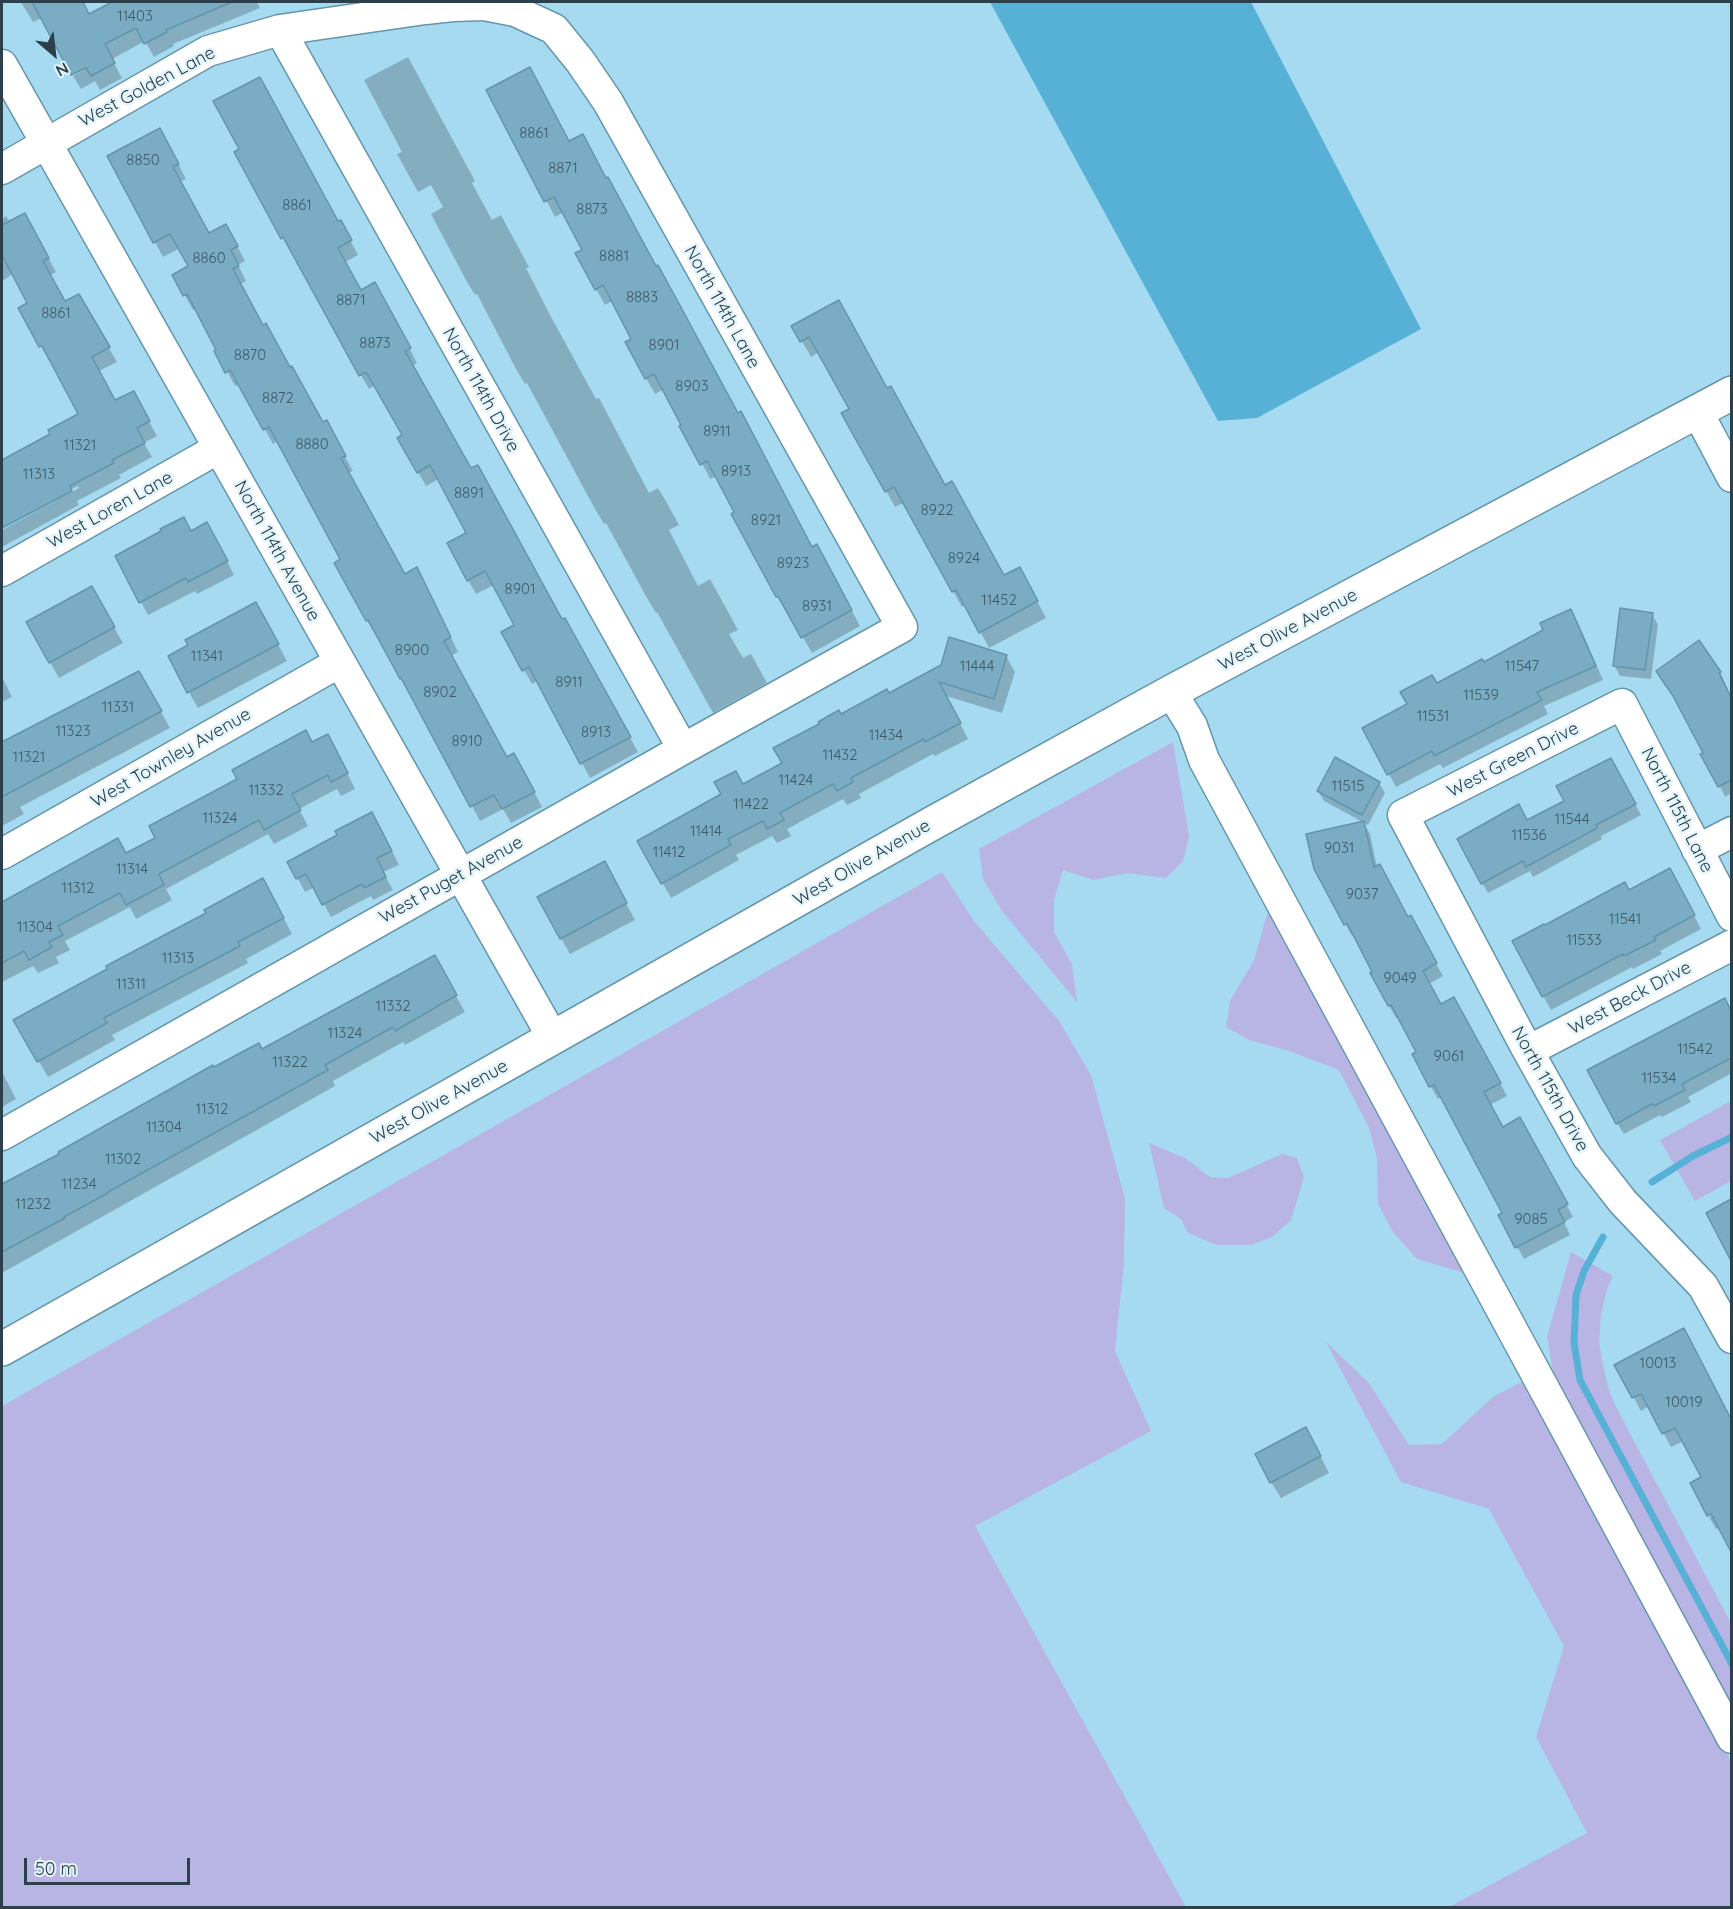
<!DOCTYPE html>
<style>
body{margin:0}
#map{position:relative;width:1733px;height:1909px;overflow:hidden;background:#a6daf1;font-family:Quicksand,sans-serif}
canvas{display:block}
.frame{position:absolute;inset:0;border:3px solid #2b404a;pointer-events:none}
.north{position:absolute;left:24px;top:24px;width:60px;height:60px;-webkit-text-stroke:4px #e5f5fc;paint-order:stroke;rotate:152deg;font-size:16px;font-weight:700;line-height:24px;text-align:center;color:#2b404a}
.north::after{content:'';display:block;margin:auto;width:21px;height:27px;background:#2b404a;clip-path:polygon(50% 0,100% 100%,50% 72%,0 100%)}
.scale{position:absolute;left:24px;top:1858px;width:166px;height:27px;box-sizing:border-box;border:3px solid #2b404a;border-top:0;padding-left:8px;font-size:18px;line-height:21px;white-space:nowrap;color:#2b404a;-webkit-text-stroke:4px #e5f5fc;paint-order:stroke}
</style>
<div id="map">
<canvas width="1733" height="1909"></canvas>
<div class="frame"></div>
<div class="north">N</div>
<div class="scale">50 m</div>
</div>
<script>
const c = document.querySelector('canvas').getContext('2d');
c.lineJoin = 'round';
function paint(path, color) {
  c.fillStyle = color;
  c.fill(path, 'evenodd');
}
function shape(rows) {
  const path = new Path2D();
  for (const r of rows) {
    path.moveTo(r[0], r[1]);
    for (let i = 2; i < r.length; i += 2) path.lineTo(r[i], r[i + 1]);
  }
  return path;
}
function trace(path, color, width, dash) {
  c.strokeStyle = color;
  c.lineWidth = width;
  c.lineCap = dash ? 'butt' : 'round';
  c.setLineDash(dash || []);
  c.stroke(path);
}
function drawText(font, color, halo, rows, align = 'center') {
  c.font = font + ' Quicksand,sans-serif';
  c.lineWidth = 5;
  c.setLineDash([]);
  c.textBaseline = 'middle';
  c.strokeStyle = halo;
  c.fillStyle = color;
  for (const [text, x, y, turn = 0] of rows) {
    c.save();
    c.translate(x, y);
    c.rotate((+turn || 0) * Math.PI / 180);
    c.textAlign = isNaN(turn) ? turn : align;
    if (halo) c.strokeText(text, 0, 0);
    c.fillText(text, 0, 0);
    c.restore();
  }
}
paint(shape([
 [1173,742,1189,836,1183,861,1166,878,1128,873,1094,880,1063,870,1054,900,1054,932,1072,964,1077,1002,1002,911,983,879,979,849],
 [942,872,974,921,1059,1021,1091,1075,1125,1199,1124,1263,1115,1351,1151,1431,975,1526,1186,1907,2,1907,2,1406],
 [1270,904,1471,1275,1417,1259,1393,1232,1378,1204,1377,1158,1369,1128,1339,1070,1289,1051,1249,1040,1226,1027,1230,1001,1254,960],
 [1731,1101,1731,1181,1695,1201,1660,1140],
 [1149,1143,1185,1158,1210,1177,1228,1178,1282,1154,1297,1158,1304,1177,1291,1220,1272,1237,1251,1245,1217,1245,1188,1233,1181,1219,1164,1208],
 [1571,1252,1613,1276,1607,1289,1601,1315,1599,1342,1602,1360,1608,1387,1616,1407,1731,1623,1731,1704,1555,1383,1547,1337],
 [1326,1342,1369,1383,1409,1445,1442,1444,1493,1397,1529,1378,1731,1762,1731,1907,1449,1907,1587,1833,1536,1737,1564,1646,1489,1509,1401,1482]
]), '#b8b5e5');
paint(shape([
 [990,2,1251,2,1421,329,1257,418,1218,421]
]), '#57b1d7');
paint(shape([
 [21,2,81,2,89,15,115,2,257,2,260,8,173,44,174,46,154,57,145,41,112,59,122,78,100,90,95,81,81,89,73,76,93,65,42,18,33,22],
 [408,57,475,181,472,183,492,220,501,215,509,230,529,267,526,268,550,315,596,399,599,398,607,413,649,493,658,488,667,503,679,525,669,530,698,586,710,579,738,630,729,634,743,658,751,654,767,683,713,713,657,612,656,613,647,598,606,523,604,524,595,509,527,383,525,384,516,369,477,294,475,295,466,280,431,214,443,207,431,185,418,192,397,154,402,152,364,80],
 [488,90,569,143,738,414,812,548,826,562,860,626,812,653,788,611,786,612,777,596,717,476,710,479,664,389,655,394,646,378,633,339,612,301,605,305,596,289,584,250,564,212,555,217],
 [168,144,186,179,180,182,209,235,234,240,245,261,238,265,246,281,241,284,263,326,322,424,334,437,353,471,348,473,405,575,425,584,458,652,451,656,507,759,522,769,542,807,511,823,503,809,480,821,472,806,410,692,409,693,401,678,377,634,376,635,367,621,336,563,342,560,278,441,273,444,240,384,235,386,216,351,218,350,196,308,193,310,174,276,190,267,180,248,163,257,109,157],
 [6,216,10,222,33,229,56,272,50,275,65,303,79,296,117,362,99,371,115,402,141,407,157,436,144,443,152,457,119,475,121,478,77,501,79,505,2,547,2,530,79,488,78,486,2,526,2,463,52,435,80,415,51,360,49,361,26,318,39,323,13,274,2,281,2,219],
 [338,223,348,236,358,255,345,262,360,291,383,298,417,363,412,366,471,470,562,621,564,620,638,752,590,778,538,681,532,684,503,632,516,626,494,585,476,594,468,580,468,533,439,479,426,486,399,438,404,435,375,385,369,389,336,332],
 [838,302,887,390,945,487,1004,577,1028,584,1046,618,989,648,966,605,962,607,903,503,895,507,844,414,851,410,819,352,811,357,794,327],
 [191,533,215,538,234,575,197,594,195,591,148,615,141,602],
 [91,588,123,643,59,678,28,623],
 [1571,610,1578,623,1603,680,1544,706,1548,714,1443,768,1440,764,1396,787,1364,729,1409,705,1436,685,1483,664,1545,631],
 [1652,614,1658,625,1651,679,1620,676,1614,665],
 [265,620,287,661,198,708,189,692],
 [1006,656,1015,672,1002,713,946,696,968,739,935,756,933,754,859,794,861,798,847,805,843,799,787,829,791,836,777,843,772,836,736,855,739,860,671,898,639,841,784,764,840,716,888,695],
 [1658,672,1720,672,1732,699,1732,793,1725,797,1705,753,1679,704],
 [139,673,170,728,20,807,24,814,2,826,2,753],
 [2,677,12,697,2,702],
 [312,744,336,750,355,789,341,796,337,789,299,809,308,826,274,844,268,834,166,889,172,900,136,919,130,907,65,941,70,950,56,957,59,963,38,973,33,966,2,982,2,908,17,899,126,855,158,838],
 [1617,770,1641,815,1601,836,1602,839,1533,877,1530,871,1488,893,1482,883,1527,822,1566,801],
 [1379,783,1385,793,1368,825,1324,801,1318,791],
 [1363,822,1370,834,1377,867,1408,919,1410,917,1443,976,1429,984,1441,1006,1461,1011,1507,1096,1490,1105,1502,1128,1526,1131,1573,1217,1564,1222,1570,1235,1524,1259,1500,1216,1504,1213,1442,1097,1438,1099,1431,1087,1414,1055,1418,1053,1399,1016,1396,1018,1389,1006,1354,935,1352,936,1345,924],
 [380,827,399,865,383,872,393,890,373,900,371,896,331,917,315,887,305,892,289,862],
 [613,879,635,920,570,954,561,938],
 [1677,883,1701,929,1660,951,1662,954,1633,969,1632,967,1551,1010,1514,941,1628,891],
 [272,896,292,934,246,959,248,963,112,1035,115,1040,48,1077,15,1021],
 [434,957,465,1012,405,1045,403,1042,333,1081,335,1086,2,1273,2,1187,61,1155,262,1051],
 [1724,1000,1731,1013,1732,1073,1688,1097,1691,1102,1662,1117,1660,1115,1624,1134,1617,1123],
 [2,1072,16,1099,2,1107],
 [1732,1201,1732,1257,1708,1213],
 [1691,1344,1732,1421,1732,1549,1720,1527,1716,1529,1709,1517,1719,1512,1684,1441,1671,1447,1649,1406,1641,1411,1617,1366],
 [1315,1445,1329,1473,1281,1498,1271,1482]
]), '#0003');
trace(shape([
 [1652,1182,1693,1156,1732,1137],
 [1603,1237,1584,1271,1576,1295,1574,1343,1580,1380,1732,1664]
]), '#57b1d7', 7);
const building = shape([
 [32,2,83,2,89,14,112,2,232,2,166,30,167,32,144,44,136,28,105,44,115,63,91,76,86,68,71,75,32,2],
 [530,67,569,141,583,134,606,178,608,177,656,266,658,265,683,311,738,413,741,411,812,547,817,544,852,610,801,638,778,596,776,597,731,514,734,512,707,461,700,465,679,426,681,425,654,374,645,379,625,342,631,339,603,285,595,290,575,253,582,250,554,197,544,202,486,90,530,67],
 [260,77,338,221,341,220,352,240,338,248,361,290,375,282,411,348,405,351,471,468,478,465,562,619,565,618,631,737,580,764,529,667,522,671,501,632,514,625,485,571,467,581,447,543,466,533,430,465,417,473,397,438,402,435,366,372,359,376,283,237,281,239,234,152,239,149,213,101,260,77],
 [160,128,179,164,173,167,209,233,226,224,238,246,231,250,239,266,233,269,263,325,266,323,290,367,292,366,323,422,327,420,346,456,341,458,405,574,417,567,451,637,444,641,507,757,514,753,535,792,502,809,494,795,470,807,401,678,400,679,368,620,366,621,334,563,340,559,269,427,263,430,230,370,225,373,214,351,216,350,187,294,183,296,172,275,188,266,170,234,153,243,107,156,160,128],
 [25,213,49,258,43,261,65,301,79,294,110,347,92,357,115,400,134,391,150,421,137,428,145,443,112,460,114,463,70,486,72,491,2,528,2,460,50,434,48,430,78,414,42,346,39,347,18,308,27,303,2,255,2,225,25,213],
 [839,300,887,388,891,386,945,485,952,481,1004,575,1020,567,1038,601,979,633,956,590,952,592,894,487,885,492,841,413,849,409,809,337,800,342,791,326,839,300],
 [184,517,191,531,207,522,228,561,188,582,186,578,139,603,115,556,161,531,160,529,184,517],
 [92,586,115,627,49,663,26,622,92,586],
 [256,602,279,644,187,693,168,656,188,645,185,640,256,602],
 [1620,608,1653,613,1645,670,1613,666,1620,608],
 [1571,609,1596,666,1537,692,1542,700,1434,756,1432,751,1387,775,1362,728,1407,704,1400,692,1432,675,1437,683,1482,659,1484,662,1543,630,1540,623,1571,609],
 [949,637,1007,655,994,699,939,682,961,723,925,742,924,739,851,778,853,782,837,791,833,784,780,813,784,820,767,829,763,821,728,839,731,845,661,884,637,841,721,794,714,782,736,771,743,784,782,763,773,748,819,724,818,722,839,710,841,714,887,689,889,693,941,665,949,637],
 [1699,640,1721,672,1719,673,1731,697,1731,780,1718,787,1700,754,1703,753,1673,696,1656,671,1699,640],
 [139,671,162,711,2,797,2,742,139,671],
 [306,730,312,742,328,734,348,773,331,782,328,775,292,794,301,810,264,830,259,820,159,874,164,885,126,905,120,893,58,926,63,935,49,942,52,947,29,960,24,951,2,963,2,902,118,838,126,853,155,838,149,826,237,779,232,770,306,730],
 [1335,757,1380,782,1362,815,1317,791,1335,757],
 [1611,758,1636,804,1596,825,1597,828,1526,867,1523,861,1481,884,1457,839,1519,804,1527,820,1564,801,1556,786,1611,758],
 [372,812,392,851,377,858,386,877,364,888,362,884,322,905,306,874,296,879,287,862,337,835,335,831,372,812],
 [1364,821,1374,867,1380,864,1408,917,1411,915,1437,963,1423,971,1441,1004,1454,997,1501,1083,1484,1092,1503,1127,1520,1117,1568,1204,1558,1210,1565,1222,1515,1248,1498,1215,1502,1213,1434,1085,1429,1087,1412,1054,1416,1052,1391,1005,1388,1006,1370,973,1372,972,1347,923,1344,925,1314,869,1306,834,1364,821],
 [605,861,627,903,560,939,537,897,605,861],
 [1670,868,1695,915,1654,937,1656,940,1624,956,1623,954,1542,997,1512,941,1544,924,1545,925,1625,882,1629,890,1670,868],
 [263,878,284,918,238,942,240,946,104,1018,107,1023,37,1062,13,1020,107,969,106,966,206,913,204,910,263,878],
 [435,955,457,995,395,1031,393,1027,325,1065,328,1070,108,1192,108,1193,64,1217,65,1218,2,1252,2,1184,59,1154,58,1152,213,1065,214,1067,259,1043,262,1049,435,955],
 [1725,998,1731,1011,1731,1058,1682,1084,1685,1090,1654,1106,1652,1104,1616,1124,1587,1070,1725,998],
 [1731,1199,1731,1261,1706,1213,1731,1199],
 [1684,1328,1731,1419,1731,1552,1711,1514,1707,1516,1690,1483,1701,1477,1675,1428,1662,1434,1641,1394,1632,1398,1614,1365,1684,1328],
 [1306,1427,1321,1456,1270,1483,1255,1454,1306,1427]
]);
paint(building, '#7aadc3');
trace(building, '#6294aa', 1.5);
const minor = shape([
 [280,30,683,749],
 [2,65,553,1038],
 [2,169,208,51,280,30,425,9,453,6,484,5,515,11,554,29,580,61,608,102,902,627,683,749,2,1135],
 [1697,411,1732,477],
 [2,571,219,448],
 [1171,692,1192,726,1204,760,1554,1407,1732,1738],
 [1697,850,1732,832],
 [2,854,340,662],
 [1732,916,1622,704,1403,815,1528,1051,1587,1156,1623,1202,1703,1286,1732,1338],
 [1528,1051,1732,945]
]);
const major = shape([
 [2,1349,931,824,1171,692,1732,393]
]);
trace(minor, '#6496ac', 33);
trace(major, '#6496ac', 36);
trace(minor, '#fff', 30);
trace(major, '#fff', 33);
drawText('15px', '#3f5b68', null, [
 ["11403",135,16],
 ["8861",534,133],
 ["8850",143,160],
 ["8871",563,168],
 ["8861",297,205],
 ["8873",592,209],
 ["8881",614,256],
 ["8860",209,258],
 ["8883",642,297],
 ["8871",351,300],
 ["8861",56,313],
 ["8873",375,343],
 ["8901",664,345],
 ["8870",250,355],
 ["8903",692,386],
 ["8872",278,398],
 ["8911",717,431],
 ["8880",312,444],
 ["11321",80,445],
 ["8913",736,471],
 ["11313",39,474],
 ["8891",469,493],
 ["8922",937,510],
 ["8921",766,520],
 ["8924",964,558],
 ["8923",793,563],
 ["8901",520,589],
 ["11452",999,600],
 ["8931",817,606],
 ["8900",412,650],
 ["11341",207,656],
 ["11444",977,666],
 ["11547",1522,666],
 ["8911",569,682],
 ["8902",440,692],
 ["11539",1481,695],
 ["11331",118,707],
 ["11531",1433,716],
 ["11323",73,731],
 ["8913",596,732],
 ["11434",886,735],
 ["8910",467,741],
 ["11432",840,755],
 ["11321",29,757],
 ["11424",796,780],
 ["11515",1348,786],
 ["11332",266,790],
 ["11422",751,804],
 ["11324",220,818],
 ["11544",1572,819],
 ["11414",706,831],
 ["11536",1529,835],
 ["9031",1339,848],
 ["11412",669,852],
 ["11314",132,869],
 ["11312",78,888],
 ["9037",1362,894],
 ["11541",1625,919],
 ["11304",35,927],
 ["11533",1584,940],
 ["11313",178,958],
 ["9049",1400,978],
 ["11311",131,984],
 ["11332",393,1006],
 ["11324",345,1033],
 ["11542",1695,1049],
 ["9061",1449,1056],
 ["11322",290,1062],
 ["11534",1659,1078],
 ["11312",212,1109],
 ["11304",164,1127],
 ["11302",123,1159],
 ["11234",79,1184],
 ["11232",33,1204],
 ["9085",1531,1219],
 ["10013",1658,1363],
 ["10019",1684,1402]
]);
drawText('18px', '#2b404a', '#e5f5fc', [
 ["West Golden Lane",147,87,-28],
 ["North 114th Lane",722,307,61],
 ["North 114th Drive",481,390,61],
 ["West Loren Lane",110,510,-29],
 ["North 114th Avenue",277,551,61],
 ["West Olive Avenue",1288,630,-28],
 ["West Townley Avenue",171,758,-30],
 ["West Green Drive",1513,760,-27],
 ["North 115th Lane",1677,810,63],
 ["West Olive Avenue",862,863,-30],
 ["West Puget Avenue",451,880,-29],
 ["West Beck Drive",1630,998,-28],
 ["North 115th Drive",1550,1089,61],
 ["West Olive Avenue",439,1102,-29]
]);
</script>
